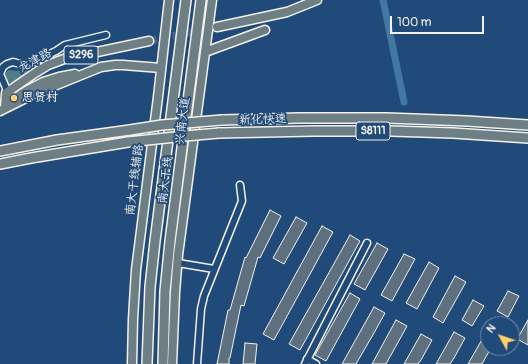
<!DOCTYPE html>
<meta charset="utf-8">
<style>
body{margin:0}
#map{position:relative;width:528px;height:364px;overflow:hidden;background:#1f4a7a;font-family:Pangolin,sans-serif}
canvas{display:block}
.north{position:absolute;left:480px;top:316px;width:40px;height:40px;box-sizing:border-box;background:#1f4a7a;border:1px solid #748da6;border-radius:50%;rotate:310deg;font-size:11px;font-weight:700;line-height:16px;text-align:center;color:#f4f1e8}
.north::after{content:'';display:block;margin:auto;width:14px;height:18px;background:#ffd166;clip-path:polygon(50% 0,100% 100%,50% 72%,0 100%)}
.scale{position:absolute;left:390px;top:16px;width:94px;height:18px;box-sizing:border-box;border:2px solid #f4f1e8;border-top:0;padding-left:5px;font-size:12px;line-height:14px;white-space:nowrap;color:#f4f1e8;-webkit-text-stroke:3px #1f4a7a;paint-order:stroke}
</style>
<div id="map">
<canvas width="528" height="364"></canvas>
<div class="north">N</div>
<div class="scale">100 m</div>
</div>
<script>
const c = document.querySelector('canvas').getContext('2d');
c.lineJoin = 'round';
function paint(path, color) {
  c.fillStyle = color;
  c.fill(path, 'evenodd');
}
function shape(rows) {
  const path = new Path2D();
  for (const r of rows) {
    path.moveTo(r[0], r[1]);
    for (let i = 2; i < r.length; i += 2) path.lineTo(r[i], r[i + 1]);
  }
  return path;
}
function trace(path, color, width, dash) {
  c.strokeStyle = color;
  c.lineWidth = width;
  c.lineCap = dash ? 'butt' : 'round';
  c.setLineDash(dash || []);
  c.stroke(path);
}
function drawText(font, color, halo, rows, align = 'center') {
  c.font = font + ' Pangolin,"LXGW WenKai TC",sans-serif';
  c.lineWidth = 3.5;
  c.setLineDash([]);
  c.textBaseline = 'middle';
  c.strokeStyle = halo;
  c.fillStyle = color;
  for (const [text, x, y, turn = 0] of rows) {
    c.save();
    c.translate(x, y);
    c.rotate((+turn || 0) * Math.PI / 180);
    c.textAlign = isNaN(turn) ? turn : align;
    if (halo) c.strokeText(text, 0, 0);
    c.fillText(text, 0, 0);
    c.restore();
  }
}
paint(shape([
 [8,70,21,71,32,70,14,83,9,83,6,81,5,78,5,74]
]), '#4f7d87');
trace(shape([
 [383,0,386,14,404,102]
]), '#4379a0', 7);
const building = shape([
 [270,210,281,216,260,258,258,257,244,306,241,305,230,358,229,358,229,364,217,364,228,310,230,310,245,257,246,258,270,210],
 [296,217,307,223,284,264,273,258,296,217],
 [322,226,333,232,274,340,263,334,322,226],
 [350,235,360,241,300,350,289,344,350,235],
 [377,243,388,249,365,290,354,284,377,243],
 [404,254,415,259,392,301,381,295,404,254],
 [429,262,439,268,417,309,406,303,429,262],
 [455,276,466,282,443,323,433,317,455,276],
 [508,291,519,296,508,317,497,311,508,291],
 [350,293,360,299,326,361,315,355,350,293],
 [473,300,484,306,472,326,462,320,473,300],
 [374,307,385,313,374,333,356,364,342,364,374,307],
 [396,320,407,326,396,346,386,364,372,364,396,320],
 [528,320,528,345,517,339,528,320],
 [488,329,488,348,491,348,487,355,482,364,468,364,488,329],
 [454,332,465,338,454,358,450,364,436,364,454,332],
 [421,334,432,340,421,360,418,364,404,364,421,334],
 [245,343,257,344,255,364,243,364,245,343]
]);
paint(building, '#5e707f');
trace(building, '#f4f1e8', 1);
trace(shape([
 [149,41,217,27]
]), '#3f638a', 8, [8, 4]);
const minor = shape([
 [6,93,6,88,0,74,3,67,7,64,13,62,24,65,29,64,56,51,65,45,106,35],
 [178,263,214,269],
 [307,359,316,364],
 [197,364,201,309,204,296,242,201,240,185],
 [305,364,367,243]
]);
const major = shape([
 [217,27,287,12,317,0],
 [205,52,265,30],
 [12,102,20,95,28,90,43,82,59,77,75,74],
 [5,108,6,93,35,73,48,65,64,59,149,41],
 [0,111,32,95,101,67,115,65,123,65,161,68],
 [132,364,133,319,136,270,158,97,169,0],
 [172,364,175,292,178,255,212,0]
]);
const highway = shape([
 [222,120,299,118,387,118,467,121,528,125],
 [219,133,314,131,391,131,453,133,528,138],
 [0,151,57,140,130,130],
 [0,164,31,158,128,142],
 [147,364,150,287,155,241,186,0],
 [163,364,165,291,170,241,201,0]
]);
trace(minor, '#f4f1e8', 9);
trace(major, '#f4f1e8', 11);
trace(highway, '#f4f1e8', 12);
trace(minor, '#1f4a7a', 6);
trace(major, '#6d7e84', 8);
trace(highway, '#6d7e84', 9);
const highwayBridge = shape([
 [130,130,162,125,222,120],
 [128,142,185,136,219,133]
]);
trace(highwayBridge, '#f4f1e8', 12, []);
trace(highwayBridge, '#6d7e84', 9);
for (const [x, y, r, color] of [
 [14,98,4,"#ffd166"]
]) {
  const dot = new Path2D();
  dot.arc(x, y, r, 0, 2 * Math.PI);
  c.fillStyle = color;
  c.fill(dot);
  trace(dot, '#1f4a7a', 1.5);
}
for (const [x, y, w] of [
 [81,55,34],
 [373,131,34]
]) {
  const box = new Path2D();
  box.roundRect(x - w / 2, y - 9, w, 18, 3);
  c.fillStyle = '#1f4a7a';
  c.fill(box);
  trace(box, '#f4f1e8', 1);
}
drawText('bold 11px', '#f4f1e8', null, [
 ["S296",81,55],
 ["S8111",373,131]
]);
drawText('12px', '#f4f1e8', '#1f4a7a', [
 ["龙津路",35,61,-29],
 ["新化快速",263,120,-2],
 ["兴南大道",183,121,-83],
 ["南大干线辅路",135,180,-83],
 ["南大干线",166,180,-83]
]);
drawText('bold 12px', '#f4f1e8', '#1f4a7a', [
 ["思贤村",22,98]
], 'left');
</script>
